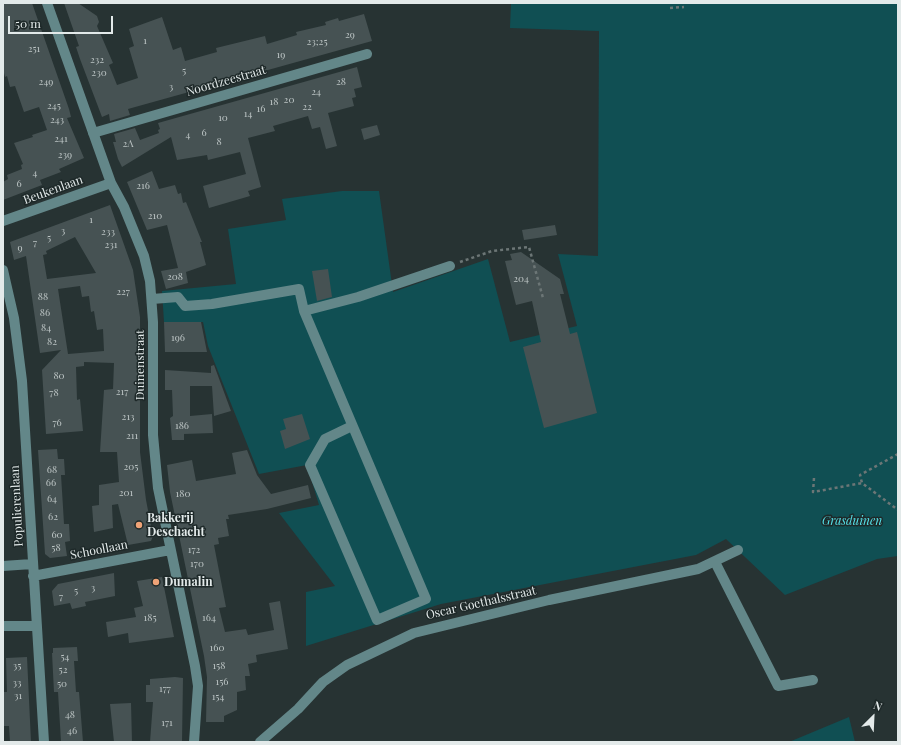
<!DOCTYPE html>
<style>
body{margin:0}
#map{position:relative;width:901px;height:745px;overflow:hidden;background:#273333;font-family:"Playfair Display",serif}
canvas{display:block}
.frame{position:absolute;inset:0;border:4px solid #e3eaea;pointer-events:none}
.north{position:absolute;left:853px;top:697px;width:40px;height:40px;-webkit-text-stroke:3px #1e2929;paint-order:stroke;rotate:24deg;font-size:11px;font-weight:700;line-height:16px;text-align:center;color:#e3eaea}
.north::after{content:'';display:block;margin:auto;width:14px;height:18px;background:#e3eaea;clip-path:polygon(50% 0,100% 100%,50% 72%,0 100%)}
.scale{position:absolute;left:8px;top:16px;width:105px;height:18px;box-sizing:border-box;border:2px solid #e3eaea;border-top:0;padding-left:5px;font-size:12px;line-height:14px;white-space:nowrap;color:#e3eaea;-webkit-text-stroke:3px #1e2929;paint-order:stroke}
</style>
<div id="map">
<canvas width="901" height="745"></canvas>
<div class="frame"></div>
<div class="north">N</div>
<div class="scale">50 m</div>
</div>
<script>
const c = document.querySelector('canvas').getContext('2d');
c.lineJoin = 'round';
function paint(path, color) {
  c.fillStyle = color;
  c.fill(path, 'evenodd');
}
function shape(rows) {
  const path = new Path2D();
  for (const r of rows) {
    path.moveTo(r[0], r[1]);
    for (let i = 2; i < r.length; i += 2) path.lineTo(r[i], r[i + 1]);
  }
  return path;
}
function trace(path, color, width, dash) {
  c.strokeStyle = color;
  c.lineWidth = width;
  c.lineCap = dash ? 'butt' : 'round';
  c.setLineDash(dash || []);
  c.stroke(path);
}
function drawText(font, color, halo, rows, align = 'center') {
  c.font = font + ' "Playfair Display",serif';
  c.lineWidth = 3;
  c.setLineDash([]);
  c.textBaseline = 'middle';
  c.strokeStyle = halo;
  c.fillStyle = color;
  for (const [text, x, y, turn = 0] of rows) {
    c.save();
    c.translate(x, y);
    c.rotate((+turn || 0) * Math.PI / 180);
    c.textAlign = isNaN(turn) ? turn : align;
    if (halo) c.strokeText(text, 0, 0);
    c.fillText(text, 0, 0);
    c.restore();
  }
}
paint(shape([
 [511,3,898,3,898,556,877,559,785,595,726,539,696,555,441,604,306,646,306,592,335,586,279,513,319,505,307,465,259,474,208,346,203,322,164,322,162,291,236,284,228,229,286,220,282,199,342,191,379,191,393,292,488,259,510,342,577,326,558,254,598,256,599,31,510,28],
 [849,717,855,742,789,742]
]), '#104f53');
paint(shape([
 [3,3,32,3,69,109,71,117,67,118,84,158,59,169,61,172,40,180,42,185,3,200,3,182,8,179,7,175,22,169,21,165,23,164,14,143,33,137,32,135,47,130,39,107,24,112,15,86,10,87,7,76,5,77,3,69],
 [64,3,78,3,97,16,99,22,97,26,113,63,109,65,117,85,138,78,129,48,134,46,129,29,162,17,173,50,181,47,185,61,217,52,216,48,265,36,267,44,297,35,296,32,326,25,325,22,338,18,339,21,364,14,372,41,128,109,130,115,110,121,109,114,102,117,80,59,76,47,79,46],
 [357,67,362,87,354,89,356,97,352,98,354,106,328,113,337,146,326,149,320,127,312,129,308,116,273,126,275,131,248,138,261,187,248,191,250,196,209,208,203,186,246,174,240,152,208,160,207,155,177,160,171,137,122,167,118,159,113,142,116,142,114,134,135,128,140,140,159,133,158,130,160,129,158,123],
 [377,125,380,135,364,140,361,129],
 [152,171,159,189,175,185,178,194,181,193,183,203,186,202,202,242,200,242,206,265,186,272,188,283,166,289,161,271,178,268,167,225,147,230,127,182],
 [110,205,133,270,140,317,140,452,146,500,153,536,151,541,128,545,118,504,112,505,113,528,94,532,92,506,99,505,99,485,119,482,117,452,100,452,104,390,113,389,114,363,84,362,84,366,76,367,77,400,80,399,83,431,46,434,42,370,61,350,40,353,26,256,14,260,10,242],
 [75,237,96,273,47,279,43,255,47,254,46,251],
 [80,286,82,297,89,296,91,312,94,311,97,330,103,329,104,351,68,354,58,289],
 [555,225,557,235,524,240,522,230],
 [521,252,560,279,564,294,560,294,570,334,577,332,597,413,544,428,523,347,541,342,532,301,516,305,505,261,512,260,510,254],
 [328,269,332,297,317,301,312,271],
 [164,322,201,322,207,352,165,352],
 [214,365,231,411,214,416,212,386,190,386,190,416,212,414,213,433,184,434,184,440,172,440,170,418,173,416,172,390,165,390,165,370,211,373,211,366],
 [302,414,310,439,285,449,280,431,286,429,283,419],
 [57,449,58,459,64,459,65,475,61,475,63,507,64,524,69,524,70,541,65,542,67,556,50,558,45,554,38,450],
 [247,450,257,475,271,494,308,485,311,498,267,509,228,515,229,519,226,519,229,536,218,538,219,544,214,545,226,607,219,608,225,632,246,629,248,635,274,630,269,603,280,601,288,649,256,655,257,662,248,664,250,676,245,676,246,690,237,692,237,710,224,716,224,722,206,722,207,677,204,656,170,492,167,465,192,460,196,481,236,474,232,453],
 [114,573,115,596,85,602,86,606,72,609,70,603,54,606,52,591,58,584],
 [162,577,174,637,129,643,128,633,108,637,106,622,136,617,134,608,143,606,137,581],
 [77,647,78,661,74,661,76,692,79,692,83,742,61,742,58,692,54,692,52,653,53,653,53,648],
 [27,657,31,742,10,742,9,726,3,726,3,692,7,692,6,658],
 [175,677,183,678,182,742,150,742,153,702,146,702,146,685,150,685,150,679],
 [131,703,132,742,114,742,110,704]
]), '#465253');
trace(shape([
 [670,8,684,7],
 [460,262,492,251,529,247,543,298],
 [898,454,860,475,862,483,898,510],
 [814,478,813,492,862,483]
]), '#6c7676', 2.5, [3, 3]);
trace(shape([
 [47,3,111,183,124,207,144,256,150,281,153,322,153,435,158,488,195,666,198,686,194,742],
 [93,133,367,54],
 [3,221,111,183],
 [3,270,14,318,22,381,44,742],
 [152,299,178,297,185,306,212,304,299,289,304,311,358,297,450,266],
 [304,311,426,599,377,620,310,465,325,439,352,426],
 [715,562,778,686,813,680],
 [3,566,32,564],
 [33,576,170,550],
 [3,626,37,626],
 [260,742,298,709,323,682,347,665,414,633,549,600,698,569,738,550]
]), '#638789', 10);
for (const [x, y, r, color] of [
 [139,525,4,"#efa377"],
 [156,582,4,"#efa377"]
]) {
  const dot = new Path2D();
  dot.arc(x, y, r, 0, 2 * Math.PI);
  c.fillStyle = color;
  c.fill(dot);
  trace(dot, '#1e2929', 1.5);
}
drawText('10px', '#bcc4c4', null, [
 ["29",350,35],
 ["1",145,41],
 ["23;25",317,42],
 ["251",34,49],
 ["19",281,55],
 ["232",97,60],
 ["5",184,71],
 ["230",99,73],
 ["249",46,82],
 ["28",341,82],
 ["3",171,87],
 ["24",316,92],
 ["20",289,100],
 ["18",274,102],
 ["245",54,106],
 ["22",307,107],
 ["16",261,109],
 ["14",248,114],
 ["10",223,118],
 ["243",57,120],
 ["6",204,133],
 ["4",188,135],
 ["241",61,139],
 ["8",219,142],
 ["2A",128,144],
 ["239",65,155],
 ["4",35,173],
 ["6",19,184],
 ["216",143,186],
 ["210",155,216],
 ["1",91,220],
 ["3",63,231],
 ["233",108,232],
 ["5",49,238],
 ["7",35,243],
 ["231",111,245],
 ["9",20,248],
 ["208",175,277],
 ["204",521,279],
 ["227",123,292],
 ["88",43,297],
 ["86",45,313],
 ["84",46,328],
 ["196",178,338],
 ["82",52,342],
 ["80",59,376],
 ["217",122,392],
 ["78",54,393],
 ["213",128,417],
 ["76",57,423],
 ["186",182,426],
 ["211",132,436],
 ["205",131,467],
 ["68",52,470],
 ["66",51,483],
 ["201",126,493],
 ["180",183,494],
 ["64",52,499],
 ["62",53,517],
 ["60",57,535],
 ["58",56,548],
 ["172",194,550],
 ["170",197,564],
 ["3",93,588],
 ["5",76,591],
 ["7",61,597],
 ["185",150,618],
 ["164",209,618],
 ["160",217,648],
 ["54",65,657],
 ["35",17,666],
 ["158",219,666],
 ["52",63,670],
 ["156",222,682],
 ["33",17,683],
 ["50",62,684],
 ["177",165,689],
 ["31",18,696],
 ["154",218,697],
 ["48",70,715],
 ["171",167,723],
 ["46",72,731]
]);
drawText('12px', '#e3eaea', '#1e2929', [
 ["Noordzeestraat",226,81,-16],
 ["Beukenlaan",53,190,-20],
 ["Duinenstraat",140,365,-90],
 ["Populierenlaan",17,506,-93],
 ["Schoollaan",99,550,-11],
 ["Oscar Goethalsstraat",481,603,-13]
]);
drawText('bold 12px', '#e3eaea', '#1e2929', [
 ["Bakkerij",147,518],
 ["Deschacht",147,532],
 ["Dumalin",164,582]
], 'left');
drawText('italic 12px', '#55e2ea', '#1e2929', [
 ["Grasduinen",852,521]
]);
</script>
